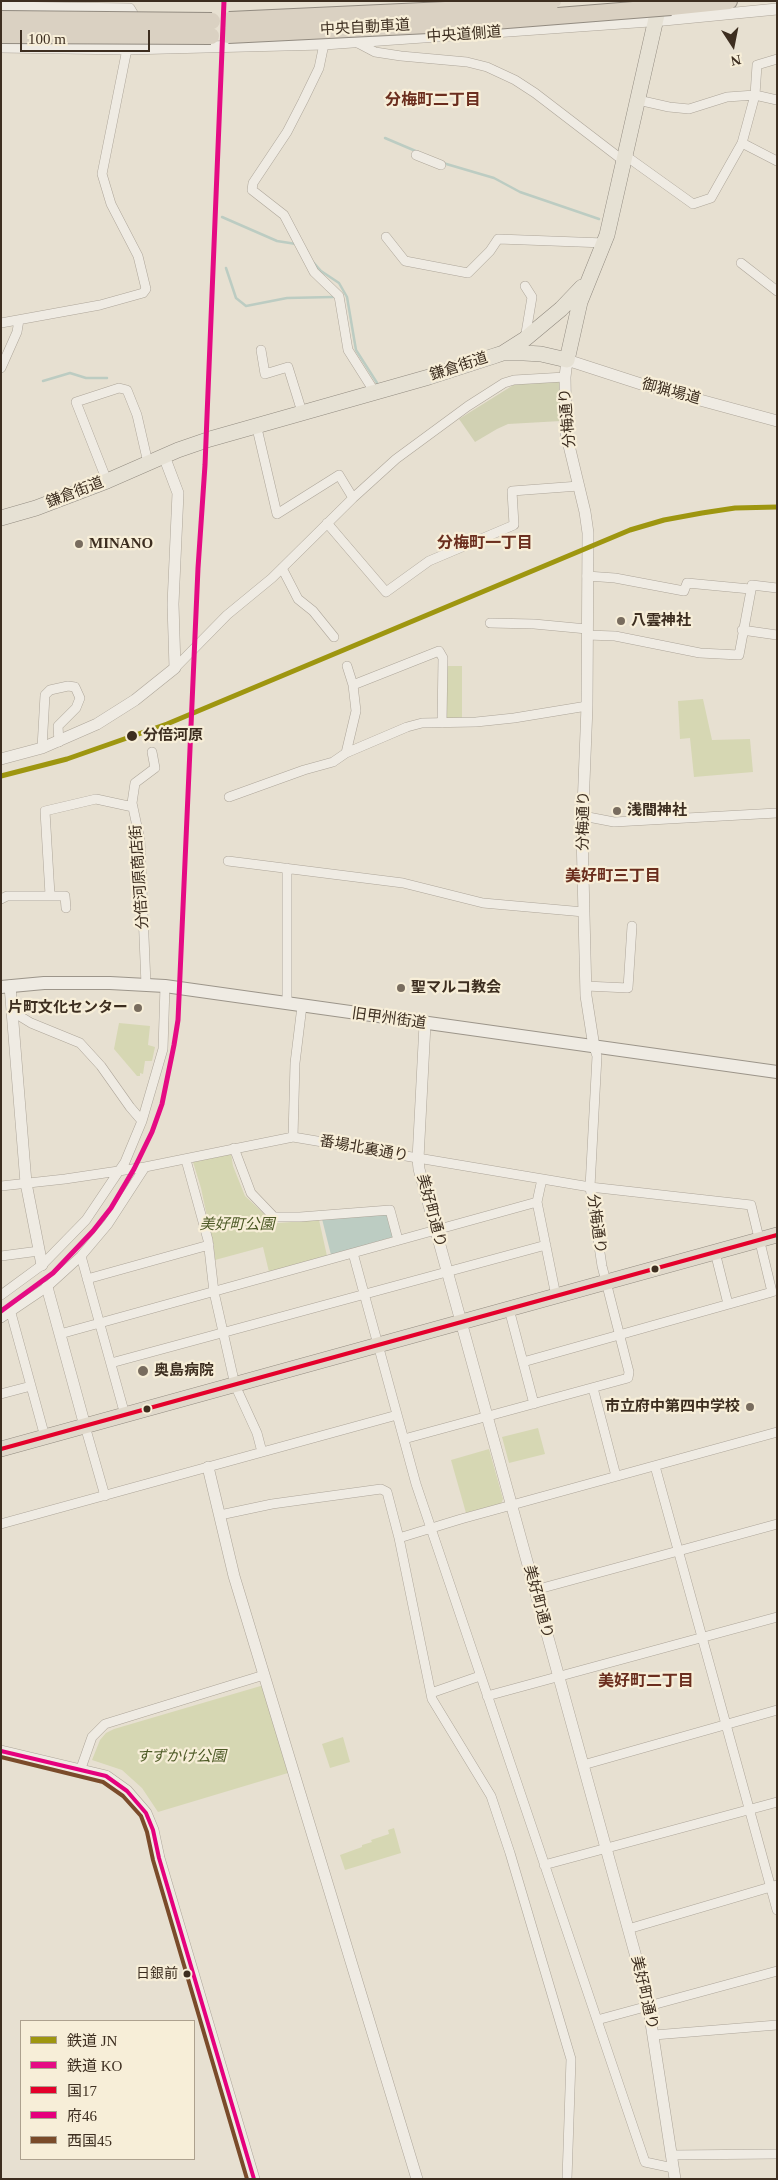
<!DOCTYPE html>
<meta charset="utf-8">
<style>
body{margin:0}
#map{position:relative;width:778px;height:2180px;overflow:hidden;background:#e7e0d1;font-family:"Times New Roman","Noto Sans JP",serif}
canvas{display:block}
.frame{position:absolute;inset:0;border:2px solid #3d2e20;pointer-events:none}
.legend{position:absolute;left:20px;top:2020px;width:175px;height:140px;box-sizing:border-box;background:#f7eed8;border:1px solid #ada18e;margin:0;padding:6px 9px;list-style:none;font-size:15px;color:#3d2e20}
.legend li{display:flex;align-items:center;gap:10px;height:25px}
.legend b{width:25px;border:1px solid #ada18e}
.north{position:absolute;left:708px;top:20px;width:50px;height:50px;-webkit-text-stroke:4px #f7eed8;paint-order:stroke;rotate:169deg;font-size:14px;font-weight:700;line-height:20px;text-align:center;color:#3d2e20}
.north::after{content:'';display:block;margin:auto;width:18px;height:22px;background:#3d2e20;clip-path:polygon(50% 0,100% 100%,50% 72%,0 100%)}
.scale{position:absolute;left:20px;top:30px;width:130px;height:22px;box-sizing:border-box;border:2px solid #3d2e20;border-top:0;padding-left:6px;font-size:15px;line-height:18px;white-space:nowrap;color:#3d2e20;-webkit-text-stroke:4px #f7eed8;paint-order:stroke}
</style>
<div id="map">
<canvas width="778" height="2180"></canvas>
<div class="frame"></div>
<ul class="legend">
<li><b style="height:6px;background:#9e9610"></b>鉄道 JN</li>
<li><b style="height:6px;background:#e50b84"></b>鉄道 KO</li>
<li><b style="height:6px;background:#e4002b"></b>国17</li>
<li><b style="height:6px;background:#e5007d"></b>府46</li>
<li><b style="height:6px;background:#7a4b2a"></b>西国45</li>
</ul>
<div class="north">N</div>
<div class="scale">100 m</div>
</div>
<script>
const c = document.querySelector('canvas').getContext('2d');
c.lineJoin = 'round';
function paint(path, color) {
  c.fillStyle = color;
  c.fill(path, 'evenodd');
}
function shape(rows) {
  const path = new Path2D();
  for (const r of rows) {
    path.moveTo(r[0], r[1]);
    for (let i = 2; i < r.length; i += 2) path.lineTo(r[i], r[i + 1]);
  }
  return path;
}
function trace(path, color, width, dash) {
  c.strokeStyle = color;
  c.lineWidth = width;
  c.lineCap = dash ? 'butt' : 'round';
  c.setLineDash(dash || []);
  c.stroke(path);
}
function drawText(font, color, halo, rows, align = 'center') {
  c.font = font + ' "Times New Roman","Noto Sans JP",serif';
  c.lineWidth = 4.5;
  c.setLineDash([]);
  c.textBaseline = 'middle';
  c.strokeStyle = halo;
  c.fillStyle = color;
  for (const [text, x, y, turn = 0] of rows) {
    c.save();
    c.translate(x, y);
    c.rotate((+turn || 0) * Math.PI / 180);
    c.textAlign = isNaN(turn) ? turn : align;
    if (halo) c.strokeText(text, 0, 0);
    c.fillText(text, 0, 0);
    c.restore();
  }
}
paint(shape([
 [446,666,462,666,462,721,445,721],
 [703,699,712,740,750,739,753,772,694,777,690,738,680,739,678,701],
 [119,1023,150,1026,148,1045,155,1047,152,1061,145,1061,143,1074,140,1073,140,1076,137,1076,114,1049],
 [231,1154,233,1166,245,1196,273,1222,278,1223,319,1220,327,1256,269,1272,263,1247,215,1260,214,1250,201,1188,193,1162],
 [538,1428,545,1454,509,1463,502,1437],
 [489,1449,503,1499,501,1504,466,1513,451,1460],
 [264,1685,288,1773,158,1812,142,1788,122,1770,92,1760,100,1740,106,1733,114,1729],
 [343,1737,350,1762,330,1768,322,1744],
 [394,1828,401,1853,345,1870,340,1855,362,1847,362,1845,372,1842,371,1840,389,1834,388,1830]
]), '#d6d7b3');
paint(shape([
 [559,381,562,388,561,421,508,424,497,429,475,442,459,419,515,384]
]), '#d1d1b3');
paint(shape([
 [388,1214,393,1237,331,1255,322,1219]
]), '#bcccc2');
trace(shape([
 [385,138,418,152],
 [443,163,494,178,520,192,599,219],
 [222,217,277,241,296,244],
 [313,262,321,271,339,283,347,297,356,350,379,386],
 [226,268,236,298,246,306,287,298,333,297],
 [43,381,70,373,86,378,107,378]
]), '#bcccc2', 2.5);
const minor = shape([
 [1,6,130,8,133,13,131,23],
 [356,42,375,52,401,56,467,62,487,67,515,80,535,93,625,162],
 [324,44,319,68,303,101,287,132,253,183,252,190,284,215,314,272,339,296,348,350,374,391],
 [638,100,669,107,689,109,727,97,755,95,777,100],
 [742,143,777,161],
 [416,155,441,165],
 [626,156,693,204,711,198,742,143,755,95,757,65,777,59],
 [386,237,405,261,468,273,490,251,498,239,605,243],
 [741,263,777,291],
 [1,323,100,305,143,293,146,289,138,256,111,204,102,174,128,44],
 [525,339,532,297,525,286],
 [261,350,265,374,288,367,302,412],
 [1,368,17,332,19,320],
 [256,424,277,514,339,475,353,498],
 [107,481,76,402,119,388,127,390,137,415,148,463],
 [327,523,386,592,429,561,514,525,512,491,579,486],
 [282,568,298,599,313,611,334,637],
 [587,576,615,578,684,591,687,583,750,589],
 [490,623,534,624,587,629],
 [742,630,777,635],
 [587,635,615,636,700,653,739,655,752,585,777,588],
 [175,668,227,615,272,578,353,498,396,459,468,406,504,383,514,380,565,377],
 [353,685,439,651,443,658,442,723],
 [42,748,45,695,50,690,68,686,75,687,80,698,76,708,58,726,59,742],
 [346,753,356,711,353,685,347,666],
 [229,797,304,770,333,762,346,753,407,727,422,723,476,722,514,718,587,706],
 [583,816,614,822,777,813],
 [228,861,403,883,483,903,584,912],
 [287,868,287,1004],
 [50,895,45,811,96,799,133,807],
 [1,899,7,896,65,896,66,908],
 [146,985,140,840,132,803,135,783,155,768,152,752],
 [586,986,628,988,632,926],
 [13,1012,31,1023,80,1043,101,1066,130,1107,142,1121],
 [293,1137,295,1063,302,1006],
 [234,1148,251,1193,274,1217,300,1217,390,1210,398,1240],
 [186,1160,208,1240,214,1292,235,1385,257,1433,262,1452],
 [542,1179,537,1202,556,1296],
 [1,1186,65,1179,145,1167,293,1137,590,1187,751,1205,772,1292,523,1362],
 [715,1252,728,1304],
 [353,1253,416,1484,645,2162,673,2168],
 [1,1256,39,1251],
 [81,1256,125,1415],
 [87,1279,209,1245],
 [1,1295,42,1265,86,1220,125,1162,142,1121,163,1049,165,986],
 [509,1309,534,1404],
 [11,1313,45,1437],
 [1,1318,47,1287,81,1256,108,1224,145,1167],
 [60,1334,537,1202],
 [111,1363,546,1245],
 [593,1388,616,1476],
 [1,1394,31,1386],
 [85,1426,105,1496],
 [404,1439,628,1378,629,1372,602,1266,590,1187,597,1056,594,1047],
 [655,1466,777,1910],
 [220,1515,272,1504,381,1489,387,1492,399,1538,432,1699,491,1796,510,1853,571,2059,567,2179],
 [1,1524,397,1415],
 [399,1538,461,1519,777,1432],
 [535,1590,777,1524],
 [431,1693,480,1676],
 [487,1696,777,1617],
 [583,1765,777,1710],
 [80,1771,92,1737,105,1724,264,1675],
 [544,1865,777,1802],
 [628,1929,777,1885],
 [597,2020,777,1971],
 [654,2035,777,2025],
 [671,2155,777,2154]
]);
const tertiary = shape([
 [1,47,127,49,324,44,664,20,777,9],
 [1,759,42,748,97,724,135,700,175,668,173,604,178,493,164,456],
 [10,986,26,1183,42,1265],
 [425,1024,418,1159,419,1169,647,1997,675,2179],
 [594,1047,586,996,582,833,587,706,588,533,585,512,566,433,565,377,567,360,641,384,777,421],
 [47,1287,85,1426],
 [208,1467,234,1576,417,2179],
 [1,1751,106,1776,127,1791,146,1813,153,1830,159,1858,254,2179]
]);
const secondary = shape([
 [1,987,44,983,110,983,165,986,777,1072]
]);
const primary = shape([
 [503,353,525,339,561,309,582,287],
 [1,518,36,508,107,481,178,450,210,439,429,377,494,356,503,353,524,353,541,354,567,360,580,302,607,235,660,1]
]);
const trunk = shape([
 [1,1449,777,1235]
]);
const motorway = shape([
 [671,7,729,1]
]);
trace(minor, '#ada599', 10);
trace(tertiary, '#ada599', 12);
trace(secondary, '#9c958a', 14);
trace(primary, '#928b80', 16);
trace(trunk, '#928b80', 16);
trace(motorway, '#928b80', 18);
trace(minor, '#efebe3', 9);
trace(tertiary, '#efebe3', 11);
trace(secondary, '#efebe3', 12);
trace(primary, '#e6e1d4', 15);
trace(trunk, '#e0d9cb', 15);
trace(motorway, '#dad1c2', 16);
const motorwayBridge = shape([
 [1,19,212,21],
 [229,20,467,9,553,1],
 [1,35,211,36],
 [228,35,469,23,671,7]
]);
trace(motorwayBridge, '#928b80', 18, []);
trace(motorwayBridge, '#dad1c2', 16);
trace(shape([
 [1,1449,777,1235]
]), '#e4002b', 4);
trace(shape([
 [1,1751,106,1776,127,1791,146,1813,153,1830,159,1858,254,2179]
]), '#e5007d', 4);
trace(shape([
 [1,1757,103,1782,123,1796,141,1816,147,1832,153,1860,247,2179]
]), '#7a4b2a', 4);
trace(shape([
 [1,776,67,759,167,724,630,530,664,520,702,513,735,508,777,507]
]), '#9e9610', 5);
trace(shape([
 [1,1311,53,1273,93,1231,111,1208,134,1169,152,1132,162,1104,174,1045,178,1020,198,568,205,465,224,1]
]), '#e50b84', 5);
for (const [x, y, r, color] of [
 [79,544,5,"#786c5e"],
 [621,621,5,"#786c5e"],
 [132,736,6,"#3d2e20"],
 [617,811,5,"#786c5e"],
 [401,988,5,"#786c5e"],
 [138,1008,5,"#786c5e"],
 [655,1269,4.5,"#3d2e20"],
 [143,1371,6,"#786c5e"],
 [750,1407,5,"#786c5e"],
 [147,1409,4.5,"#3d2e20"],
 [187,1974,4.5,"#3d2e20"]
]) {
  const dot = new Path2D();
  dot.arc(x, y, r, 0, 2 * Math.PI);
  c.fillStyle = color;
  c.fill(dot);
  trace(dot, '#f7eed8', 2);
}
drawText('14px', '#3d2e20', '#f7eed8', [
 ["日銀前",178,1974]
], 'right');
drawText('15px', '#3d2e20', '#f7eed8', [
 ["中央自動車道",365,28,-3],
 ["中央道側道",464,35,-4],
 ["鎌倉街道",459,367,-18],
 ["御猟場道",671,392,15],
 ["分梅通り",568,418,-95],
 ["鎌倉街道",75,493,-21],
 ["分梅通り",584,821,-89],
 ["分倍河原商店街",140,877,-94],
 ["旧甲州街道",389,1019,8],
 ["番場北裏通り",364,1149,10],
 ["美好町通り",431,1211,75],
 ["分梅通り",596,1224,82],
 ["美好町通り",538,1602,75],
 ["美好町通り",644,1993,77]
]);
drawText('bold 15px', '#3d2e20', '#f7eed8', [
 ["MINANO",89,544],
 ["八雲神社",631,621],
 ["浅間神社",627,811],
 ["聖マルコ教会",411,988],
 ["片町文化センター",128,1008,"right"],
 ["奥島病院",154,1371],
 ["市立府中第四中学校",740,1407,"right"]
], 'left');
drawText('bold 15px', '#3d2e20', '#f7eed8', [
 ["分倍河原",143,736]
], 'left');
drawText('italic 15px', '#4d5a26', '#f7eed8', [
 ["美好町公園",237,1225],
 ["すずかけ公園",181,1757]
]);
drawText('bold 16px', '#6b2e1e', '#f7eed8', [
 ["分梅町二丁目",433,101],
 ["分梅町一丁目",485,544],
 ["美好町三丁目",613,877],
 ["美好町二丁目",646,1682]
]);
</script>
